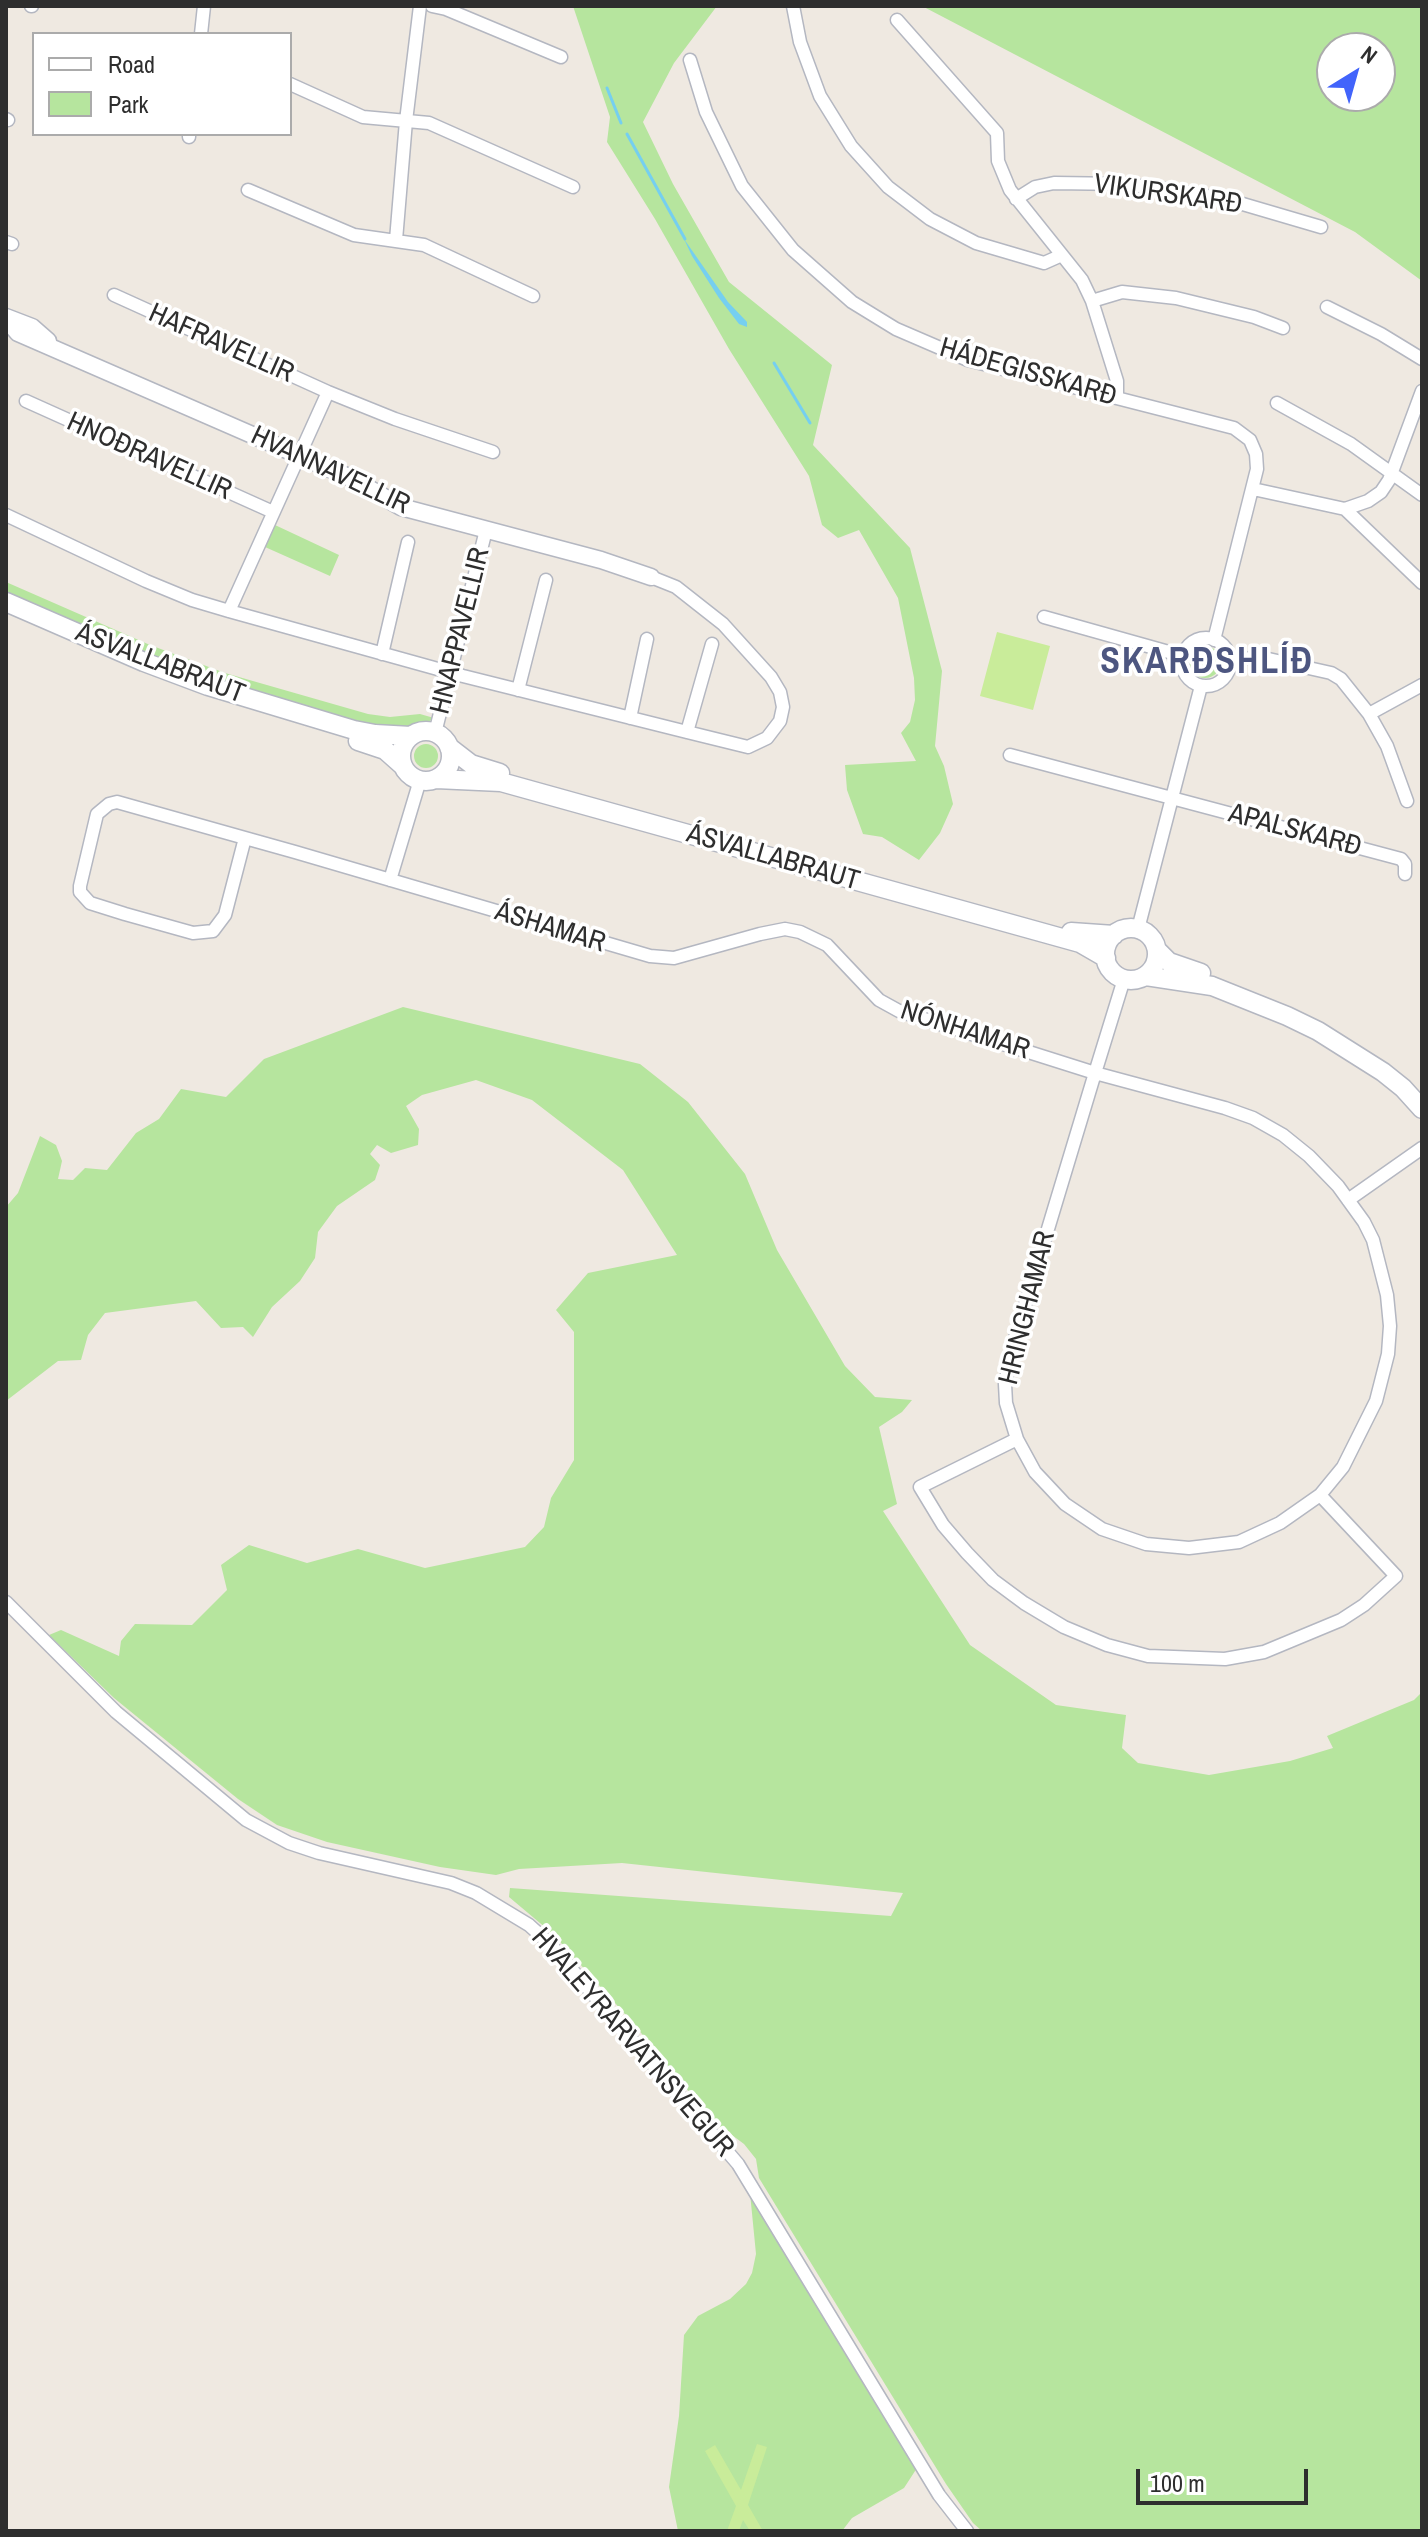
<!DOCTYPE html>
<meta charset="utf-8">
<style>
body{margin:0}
#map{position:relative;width:1428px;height:2537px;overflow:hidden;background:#efe9e1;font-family:"Archivo Narrow",sans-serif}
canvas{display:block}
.frame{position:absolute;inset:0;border:8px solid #2e2e2e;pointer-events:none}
.legend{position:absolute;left:32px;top:32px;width:260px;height:104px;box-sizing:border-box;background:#fff;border:2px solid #ababab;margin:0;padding:10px 14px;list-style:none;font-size:24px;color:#2e2e2e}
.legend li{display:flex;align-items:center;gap:16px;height:40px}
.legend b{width:40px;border:2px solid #ababab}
.north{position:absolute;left:1316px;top:32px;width:80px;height:80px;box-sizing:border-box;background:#fff;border:2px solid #ababab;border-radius:50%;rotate:37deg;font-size:22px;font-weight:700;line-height:32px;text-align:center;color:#2e2e2e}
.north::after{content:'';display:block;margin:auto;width:28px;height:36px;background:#4264fb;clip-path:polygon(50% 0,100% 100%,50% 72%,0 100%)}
.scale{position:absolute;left:1136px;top:2469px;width:172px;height:36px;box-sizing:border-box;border:4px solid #2e2e2e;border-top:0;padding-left:10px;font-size:24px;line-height:28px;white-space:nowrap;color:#2e2e2e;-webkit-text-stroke:6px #fff;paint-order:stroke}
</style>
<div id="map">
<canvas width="1428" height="2537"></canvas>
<div class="frame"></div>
<ul class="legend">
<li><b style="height:10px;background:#fff"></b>Road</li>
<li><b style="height:22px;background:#b6e59e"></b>Park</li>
</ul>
<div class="north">N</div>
<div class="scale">100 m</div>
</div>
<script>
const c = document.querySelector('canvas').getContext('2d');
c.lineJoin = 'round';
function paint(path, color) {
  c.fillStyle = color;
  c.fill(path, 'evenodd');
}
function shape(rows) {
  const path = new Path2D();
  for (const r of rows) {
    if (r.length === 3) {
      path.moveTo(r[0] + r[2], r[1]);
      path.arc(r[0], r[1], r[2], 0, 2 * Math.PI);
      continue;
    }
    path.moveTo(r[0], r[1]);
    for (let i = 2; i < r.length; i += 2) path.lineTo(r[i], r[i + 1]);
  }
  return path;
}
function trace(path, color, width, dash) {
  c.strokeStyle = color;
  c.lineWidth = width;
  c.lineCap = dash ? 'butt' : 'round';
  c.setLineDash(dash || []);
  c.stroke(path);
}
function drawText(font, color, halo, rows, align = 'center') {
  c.font = font + ' "Archivo Narrow",sans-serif';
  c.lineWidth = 7;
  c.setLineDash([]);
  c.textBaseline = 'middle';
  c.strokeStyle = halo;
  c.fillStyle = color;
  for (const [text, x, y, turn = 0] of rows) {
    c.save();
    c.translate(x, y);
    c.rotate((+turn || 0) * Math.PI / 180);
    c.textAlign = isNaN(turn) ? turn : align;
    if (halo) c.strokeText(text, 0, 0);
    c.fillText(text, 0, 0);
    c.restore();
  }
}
paint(shape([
 [573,6,717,6,674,63,643,122,673,184,729,282,832,365,813,445,910,548,942,671,935,746,944,766,953,804,940,833,919,860,882,837,863,834,847,790,845,765,916,761,901,733,910,722,915,700,914,678,898,598,859,530,838,538,822,525,809,476,729,349,655,219,607,142,610,117],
 [922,6,1422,6,1422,281,1355,232],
 [1380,48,1380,96,1332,96,1332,48],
 [275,525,339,555,330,576,265,547],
 [6,582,150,645,225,673,368,714,390,717,420,714,434,718,424,725,404,730,383,732,198,679,6,596],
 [1205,662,16],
 [426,756,12],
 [403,1007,640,1064,688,1102,745,1174,777,1250,845,1366,875,1397,912,1400,902,1412,879,1427,897,1504,883,1511,970,1645,1056,1705,1126,1715,1122,1748,1138,1763,1209,1775,1290,1761,1333,1748,1327,1736,1414,1700,1422,1692,1422,2531,982,2531,973,2523,946,2484,759,2178,756,2159,744,2144,713,2121,633,2023,553,1934,509,1897,510,1888,891,1916,903,1893,622,1863,519,1869,496,1875,440,1867,327,1842,277,1825,238,1799,114,1698,49,1635,61,1630,119,1656,121,1641,135,1624,192,1625,227,1590,221,1565,249,1545,307,1563,358,1549,425,1568,525,1547,544,1527,551,1498,574,1460,574,1332,556,1310,588,1273,677,1255,623,1170,532,1100,476,1080,422,1095,406,1106,419,1129,418,1145,391,1153,377,1145,370,1154,380,1165,375,1180,337,1206,318,1232,315,1258,300,1281,272,1307,253,1337,243,1327,221,1328,196,1301,105,1313,88,1335,81,1360,58,1361,6,1401,6,1207,18,1193,40,1136,56,1145,62,1161,58,1179,73,1180,85,1168,107,1170,136,1133,159,1119,181,1089,226,1097,264,1059],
 [750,2193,917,2468,904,2488,852,2518,842,2531,678,2531,669,2487,679,2416,684,2335,698,2316,730,2299,746,2284,752,2273,756,2254]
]), '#b6e59e');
paint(shape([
 [997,632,1050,646,1033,710,980,696],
 [757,2444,767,2447,748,2505,763,2531,750,2531,743,2520,739,2531,727,2531,736,2506,705,2451,715,2445,741,2490]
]), '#c9ec9a');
paint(shape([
 [684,239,728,302,747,322,747,327,739,324,719,298,692,256]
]), '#75cff0');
trace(shape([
 [607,88,621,123],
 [627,134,685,239],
 [774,363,810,423]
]), '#75cff0', 3);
const minor = shape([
 [31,6,32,6],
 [432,6,446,9,561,57],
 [793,6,800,42,820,96,851,146,888,187,930,219,976,243,1044,263,1062,255],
 [897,20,997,133,998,161,1010,190,1082,280,1092,301,1117,381,1117,398],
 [201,34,204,6],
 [690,60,706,112,742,186,793,250,852,302,896,329,968,360,1234,428,1250,440,1256,454,1257,469,1214,640],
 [290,84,363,117,429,123,573,187],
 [6,119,8,120],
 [189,137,189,134],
 [248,190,354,235,424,245,533,296],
 [1016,199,1035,187,1054,183,1125,184,1172,190,1229,200,1321,227],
 [396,240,406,121,420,6],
 [6,242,12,244],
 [114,295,328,392,395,419,493,452],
 [1092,301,1122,292,1176,298,1254,317,1283,328],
 [1327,307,1381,334,1422,359],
 [26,401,273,512],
 [1277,403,1351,444,1422,495],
 [1253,489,1345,509,1368,501,1381,492,1389,480,1422,391],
 [1345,509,1422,583],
 [6,515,146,581,192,600,229,611,463,676,687,732,748,747,767,738,780,721,783,707,780,692,771,677,723,624,676,587,651,577],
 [229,611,328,392],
 [1044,617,1183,656],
 [1206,662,24],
 [382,654,408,542],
 [1229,659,1264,658,1331,673,1341,679,1369,714,1387,746,1407,801],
 [518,690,546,580],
 [1369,714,1422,685],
 [630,718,647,639],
 [687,732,712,644],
 [435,733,486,530],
 [1010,755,1401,859,1405,864,1405,874],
 [245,838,225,915,213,931,193,933,125,914,90,903,80,892,80,886,97,814,109,804,117,802,245,838,295,852,650,956,674,958,760,934,785,929,800,932,827,945,879,1000,899,1011,1095,1073,1225,1108,1253,1118,1283,1135,1309,1156,1338,1186,1364,1222,1373,1240,1387,1295,1390,1326,1388,1354,1376,1401,1343,1467,1320,1495,1280,1523,1239,1542,1189,1548,1146,1544,1102,1529,1065,1504,1035,1472,1017,1439,1006,1403,1005,1384,1013,1345,1095,1073,1124,979],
 [390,880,420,780],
 [1138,929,1201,686],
 [1348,1200,1422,1148],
 [1017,1439,920,1487,943,1525,967,1553,993,1580,1024,1603,1064,1627,1107,1645,1148,1656,1225,1659,1264,1652,1341,1620,1364,1605,1396,1576,1320,1495],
 [6,1602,116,1712,246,1820,289,1843,319,1853,451,1883,476,1893,529,1925,550,1944,738,2164,939,2495,967,2531]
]);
const tertiary = shape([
 [6,317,32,327,48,341],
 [6,319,18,333,351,478,401,507,601,560,651,577]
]);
const secondary = shape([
 [6,602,144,662,208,686,354,730,375,734,411,736],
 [426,756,25],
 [358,741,385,750,403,766],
 [449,747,471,764,500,773],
 [436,779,501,782,1080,943,1106,958],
 [1131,954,26],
 [1071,932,1114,935],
 [1157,950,1169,962,1201,973],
 [1146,976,1212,986,1287,1016,1318,1031,1383,1072,1403,1088,1422,1109]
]);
trace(minor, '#b4b7c1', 15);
trace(tertiary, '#b4b7c1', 19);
trace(secondary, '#b4b7c1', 21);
trace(minor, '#fff', 12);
trace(tertiary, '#fff', 16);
trace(secondary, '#fff', 18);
drawText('28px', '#2e2e2e', '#fff', [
 ["VIKURSKARÐ",1168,195,8],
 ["HAFRAVELLIR",221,344,24],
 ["HÁDEGISSKARÐ",1028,373,16],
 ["HNOÐRAVELLIR",149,457,24],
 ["HVANNAVELLIR",330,471,25],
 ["HNAPPAVELLIR",461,631,-76],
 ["ÁSVALLABRAUT",160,664,21],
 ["APALSKARÐ",1295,831,15],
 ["ÁSVALLABRAUT",773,858,16],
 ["ÁSHAMAR",550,928,17],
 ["NÓNHAMAR",965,1031,18],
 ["HRINGHAMAR",1028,1308,-76],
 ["HVALEYRARVATNSVEGUR",632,2043,49]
]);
c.letterSpacing = '2px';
drawText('bold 36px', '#4d5680', '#fff', [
 ["SKARÐSHLÍÐ",1207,663]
]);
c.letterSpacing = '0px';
</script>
